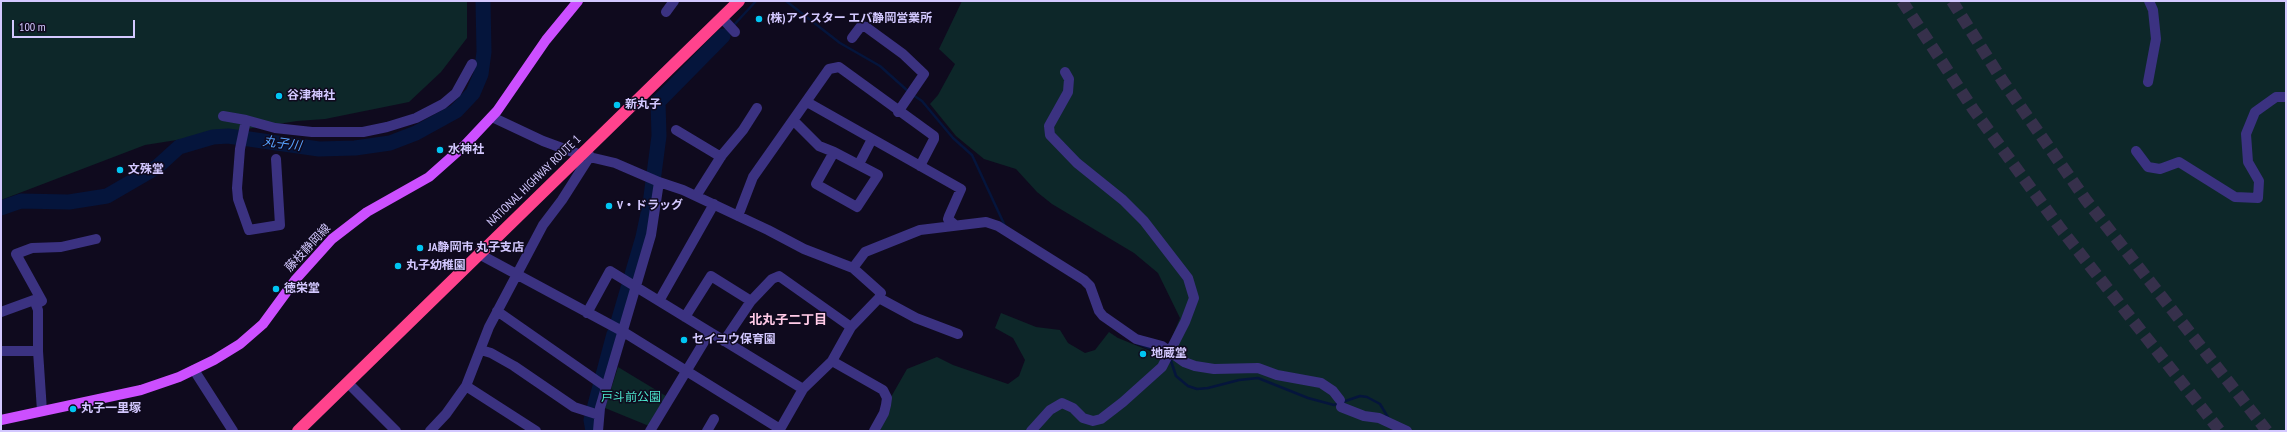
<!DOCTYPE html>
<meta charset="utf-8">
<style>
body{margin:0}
#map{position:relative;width:2287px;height:432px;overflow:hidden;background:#0f0a1e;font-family:"PT Sans Narrow",sans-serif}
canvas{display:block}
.frame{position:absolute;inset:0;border:2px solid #d3c8ff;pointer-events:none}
.scale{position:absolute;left:12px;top:20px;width:123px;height:18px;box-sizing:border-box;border:2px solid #d3c8ff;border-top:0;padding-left:5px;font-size:12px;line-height:14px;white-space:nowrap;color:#d3c8ff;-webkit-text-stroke:3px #0f0a1e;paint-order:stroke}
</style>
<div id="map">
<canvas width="2287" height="432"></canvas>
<div class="frame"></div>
<div class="scale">100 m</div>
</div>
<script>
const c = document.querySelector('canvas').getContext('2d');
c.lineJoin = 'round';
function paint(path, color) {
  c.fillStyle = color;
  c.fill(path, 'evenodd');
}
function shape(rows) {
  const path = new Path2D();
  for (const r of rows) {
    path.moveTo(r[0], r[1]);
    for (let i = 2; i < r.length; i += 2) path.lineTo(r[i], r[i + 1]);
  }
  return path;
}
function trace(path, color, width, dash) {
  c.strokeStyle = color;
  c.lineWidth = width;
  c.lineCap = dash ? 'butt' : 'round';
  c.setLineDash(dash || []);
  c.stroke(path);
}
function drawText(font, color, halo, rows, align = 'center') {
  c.font = font + ' "PT Sans Narrow","Noto Sans JP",sans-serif';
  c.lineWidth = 3;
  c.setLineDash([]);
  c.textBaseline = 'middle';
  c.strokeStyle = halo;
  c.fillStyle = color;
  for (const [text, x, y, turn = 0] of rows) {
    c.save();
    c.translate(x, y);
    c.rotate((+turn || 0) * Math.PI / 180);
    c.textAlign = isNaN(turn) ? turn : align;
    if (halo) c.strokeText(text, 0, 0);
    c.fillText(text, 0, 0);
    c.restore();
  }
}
paint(shape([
 [1,1,467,1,467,38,441,72,409,102,325,119,297,121,145,145,1,200],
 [962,1,2286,1,2286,431,880,431,891,397,907,369,937,357,953,365,1008,384,1019,376,1025,360,1013,338,995,328,1001,313,1036,327,1060,330,1068,343,1085,353,1095,350,1109,332,1118,338,1155,353,1164,348,1170,342,1180,318,1158,273,1134,253,1052,204,1037,192,1016,169,984,159,956,136,930,104,938,95,955,64,939,49],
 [618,367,666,396,649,426,605,408]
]), '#0d2729');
trace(shape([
 [786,1,840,43,880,66,909,92],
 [733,26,756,1],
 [723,36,730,29],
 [913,95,922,101,953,138,972,155,1005,226],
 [1136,343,1165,354],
 [1170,358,1176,376,1188,386,1197,389,1208,388,1239,380,1258,378,1308,398,1334,405,1360,396,1367,397,1380,404,1389,419]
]), '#05153c', 2.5);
trace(shape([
 [1,208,21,201,69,202,107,196,157,167,179,147,213,137,228,136,319,149,355,148,390,143,416,133,456,111,473,93,481,74,484,52,483,1],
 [618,322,643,237,650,204,659,136,658,102,723,36],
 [593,431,591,420,614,334]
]), '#05153c', 15);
trace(shape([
 [1902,1,1973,109,2060,228,2220,431],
 [1952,1,2002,80,2086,200,2267,431]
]), '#36304b', 12, [12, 6]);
trace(shape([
 [666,12,674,1],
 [722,18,735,32],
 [852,38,861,26,866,27,903,54,924,74,898,112],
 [2148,82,2156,39,2153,10,2149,1],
 [807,102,961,189,949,216,948,219,955,225],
 [223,116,246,120,240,149,237,188,238,199,249,230,280,225,276,159],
 [492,117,543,141,581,155,615,163,659,182,683,190,768,230,804,249,853,268,881,293,879,298,851,327,832,361,803,389,779,431],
 [246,120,275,128,312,132,363,132,387,127,416,118,443,104,456,93,472,64],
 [794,121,819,146,834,152],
 [676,130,721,157],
 [2136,151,2148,167,2160,169,2179,162,2235,197,2258,198,2259,181,2248,162,2246,134,2255,112,2276,97,2286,97],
 [834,152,878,175,857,207,816,184,834,152],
 [859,164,872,139],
 [696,196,722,155,743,130,757,108],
 [738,216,753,177,829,69,839,67,934,136,934,139,920,166],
 [479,254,622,331,780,429],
 [853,268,865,252,920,230,986,222,998,226,1084,280,1090,286,1099,311,1103,316,1136,339,1162,346,1184,362,1195,366,1214,369,1258,368,1277,375,1321,383,1333,391,1340,400],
 [879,298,916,318,958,334],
 [659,301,714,204],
 [36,304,42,301,16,254,32,248,61,247,96,239],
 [497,311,606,387],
 [1,312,34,300,38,310,38,351,42,411],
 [587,313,610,271,803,389],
 [685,317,711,276,751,301],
 [724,341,751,301,772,279,779,276,851,327],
 [481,350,491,353,514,366,574,407,599,415],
 [1,351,38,351],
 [832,361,883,390,887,398,886,405,884,413,874,431],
 [194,370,233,431],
 [348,383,396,431],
 [466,386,536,431],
 [1341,407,1364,416,1379,418,1407,431],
 [430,431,446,414,466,386,489,327,543,225,562,200,590,156],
 [598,431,600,408,651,235,659,182],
 [650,431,710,332],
 [707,431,714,419],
 [1031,431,1050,410,1062,403,1073,408,1083,418,1093,421,1101,419,1123,402,1162,367,1185,322,1194,298,1188,278,1144,221,1123,200,1077,163,1050,135,1049,126,1068,92,1069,79,1065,72]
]), '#3b3281', 10);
trace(shape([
 [1,420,141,390,179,377,214,360,240,344,263,324,296,279,332,239,367,212,429,177,465,145,497,111,546,40,578,1]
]), '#cc4fff', 10);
trace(shape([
 [298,431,739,1]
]), '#ff438d', 12);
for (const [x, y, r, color] of [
 [759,19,4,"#00c6f3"],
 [279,96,4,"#00c6f3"],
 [617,105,4,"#00c6f3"],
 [440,150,4,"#00c6f3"],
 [120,170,4,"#00c6f3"],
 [609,206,4,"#00c6f3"],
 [420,248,4,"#00c6f3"],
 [398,266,4,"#00c6f3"],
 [276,289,4,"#00c6f3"],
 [684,340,4,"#00c6f3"],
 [1143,354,4,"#00c6f3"],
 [73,409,4,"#00c6f3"]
]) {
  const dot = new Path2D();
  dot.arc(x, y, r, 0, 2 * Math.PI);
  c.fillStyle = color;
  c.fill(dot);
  trace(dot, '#0f0a1e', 1.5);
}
drawText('bold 12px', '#d3c8ff', '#0f0a1e', [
 ["(株)アイスター エバ静岡営業所",767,19],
 ["谷津神社",287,96],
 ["新丸子",625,105],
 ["水神社",448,150],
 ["文殊堂",128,170],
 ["V・ドラッグ",617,206],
 ["JA静岡市 丸子支店",428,248],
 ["丸子幼稚園",406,266],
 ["徳栄堂",284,289],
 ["セイユウ保育園",692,340],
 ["地蔵堂",1151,354],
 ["丸子一里塚",81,409]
], 'left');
drawText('12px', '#d3c8ff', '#0f0a1e', [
 ["NATIONAL HIGHWAY ROUTE 1",534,181,-44],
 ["藤枝静岡線",308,248,-47]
]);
drawText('12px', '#4ce7cd', '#0f0a1e', [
 ["戸斗前公園",631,398]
]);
drawText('italic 13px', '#56a2ff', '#0f0a1e', [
 ["丸子川",282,144,8]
]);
drawText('bold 13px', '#ffcae7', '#0f0a1e', [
 ["北丸子二丁目",788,320]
]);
</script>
